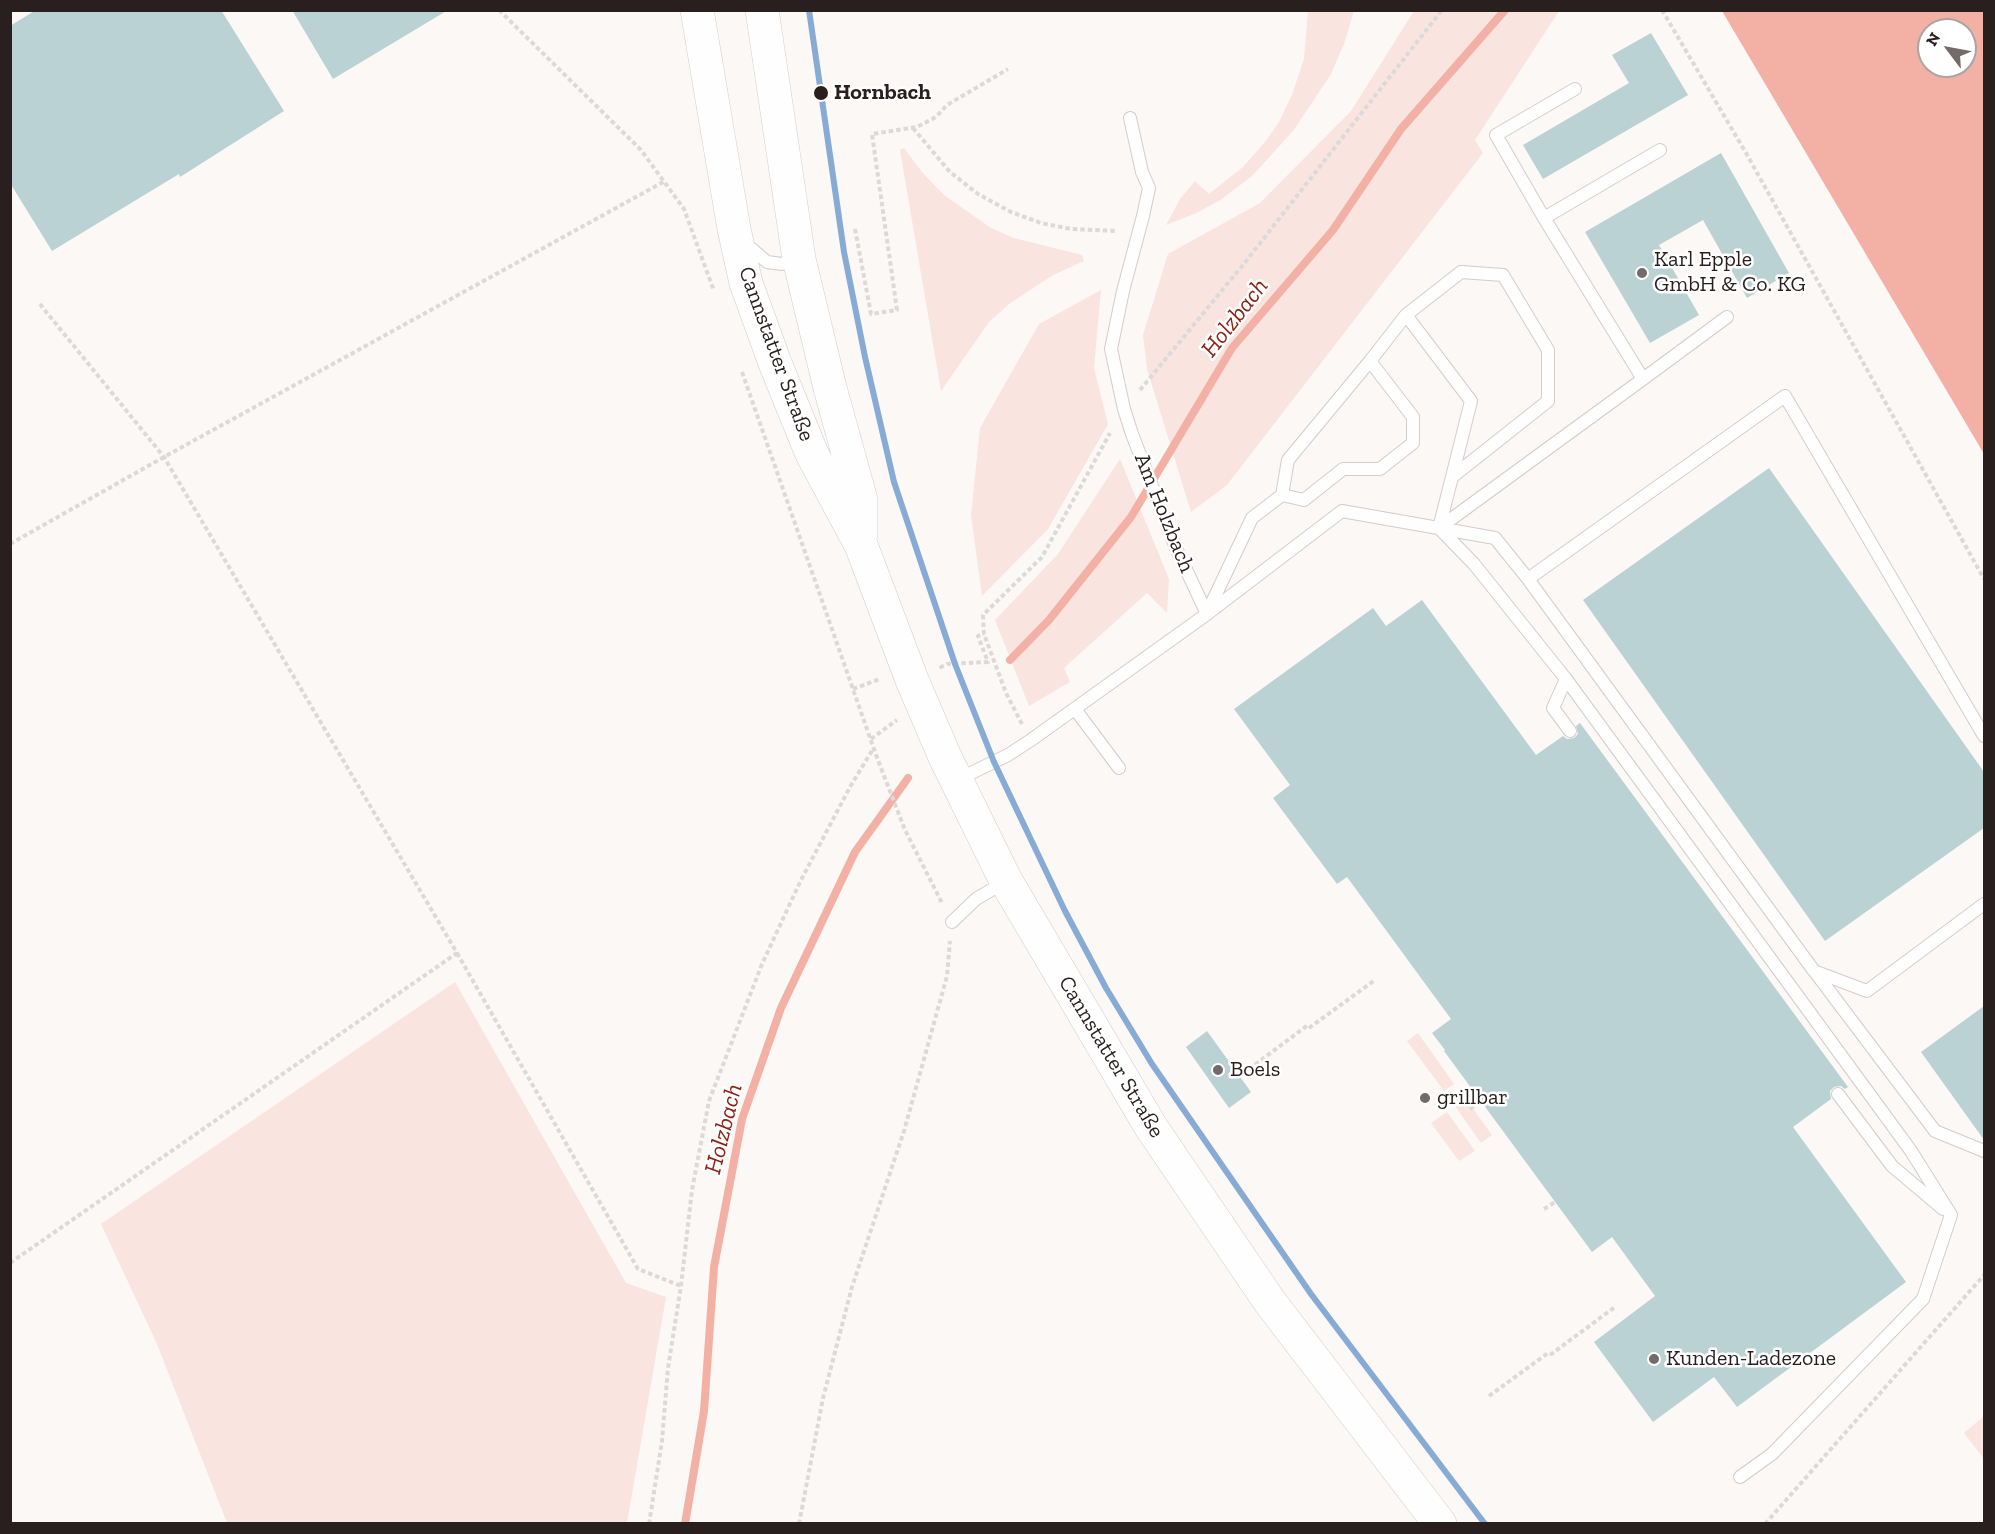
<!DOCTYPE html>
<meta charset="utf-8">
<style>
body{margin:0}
#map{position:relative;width:1995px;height:1534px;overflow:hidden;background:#fbf8f6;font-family:"Zilla Slab",serif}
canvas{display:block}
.frame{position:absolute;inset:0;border:12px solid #291f1e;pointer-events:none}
.north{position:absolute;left:1917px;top:18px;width:60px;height:60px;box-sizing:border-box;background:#fff;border:2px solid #a9a5a5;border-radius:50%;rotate:302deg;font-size:16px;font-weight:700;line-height:24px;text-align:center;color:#291f1e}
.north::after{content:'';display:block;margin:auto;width:21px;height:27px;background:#726b6a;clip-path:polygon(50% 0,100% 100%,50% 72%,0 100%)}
</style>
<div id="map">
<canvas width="1995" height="1534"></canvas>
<div class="frame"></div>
<div class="north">N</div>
</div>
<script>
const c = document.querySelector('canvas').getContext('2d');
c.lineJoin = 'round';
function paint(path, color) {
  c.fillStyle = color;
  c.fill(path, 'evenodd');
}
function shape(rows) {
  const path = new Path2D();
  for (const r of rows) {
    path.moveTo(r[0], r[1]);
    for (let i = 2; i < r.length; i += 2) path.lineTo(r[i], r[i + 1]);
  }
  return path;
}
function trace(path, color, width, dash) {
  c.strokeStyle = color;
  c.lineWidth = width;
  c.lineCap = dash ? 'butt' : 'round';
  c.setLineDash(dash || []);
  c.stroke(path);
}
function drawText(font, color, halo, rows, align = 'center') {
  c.font = font + ' "Zilla Slab",serif';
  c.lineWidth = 5;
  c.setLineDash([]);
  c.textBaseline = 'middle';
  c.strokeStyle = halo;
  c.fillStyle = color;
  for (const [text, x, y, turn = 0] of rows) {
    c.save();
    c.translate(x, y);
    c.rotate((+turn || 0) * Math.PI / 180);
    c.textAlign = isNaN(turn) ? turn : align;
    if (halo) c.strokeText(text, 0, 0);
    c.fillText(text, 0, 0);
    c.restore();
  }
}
paint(shape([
 [1308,11,1354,11,1344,44,1331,74,1293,131,1252,176,1219,201,1196,213,1166,225,1180,199,1195,181,1209,194,1243,167,1265,142,1279,122,1292,95,1304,59],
 [1414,11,1559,11,1475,140,1483,153,1227,485,1191,512,1147,369,1143,335,1168,254,1260,203,1351,111],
 [904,148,922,172,944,195,991,228,1014,238,1082,255,1084,261,1053,275,1009,304,989,322,941,391,900,150],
 [1101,290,1094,368,1108,424,1048,529,982,596,971,515,980,428,1039,324],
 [1120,459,1169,579,1167,613,1147,593,1064,668,1070,682,1029,706,995,620,1058,554],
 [455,982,626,1283,666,1297,627,1523,227,1523,157,1344,101,1224],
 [1418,1033,1454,1084,1444,1091,1407,1041],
 [1461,1092,1492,1135,1481,1143,1450,1099],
 [1447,1112,1475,1151,1459,1161,1431,1123],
 [1984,1416,1984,1459,1964,1433]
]), '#f9e4df');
paint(shape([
 [1722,11,1984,11,1984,455,1984,454],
 [1929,30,1965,30,1965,66,1929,66]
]), '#f3b1a5');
trace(shape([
 [1010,660,1049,620,1131,517,1232,348,1333,230,1401,129,1505,10],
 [685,1524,704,1411,714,1267,742,1119,781,1008,855,852,908,778]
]), '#f3b1a5', 8);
paint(shape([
 [36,10,221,10,284,111,180,177,179,174,52,251,10,183,10,26],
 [292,10,448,10,333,79],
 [1651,33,1688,95,1543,179,1523,145,1629,83,1612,55],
 [1721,153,1789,273,1747,298,1703,220,1659,245,1699,315,1650,343,1585,232],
 [1769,468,1984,772,1984,828,1825,941,1583,600],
 [1422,600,1536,755,1563,736,1567,739,1574,738,1578,734,1576,726,1580,723,1848,1087,1845,1089,1841,1086,1834,1087,1830,1091,1831,1099,1793,1127,1906,1282,1737,1407,1714,1377,1653,1422,1594,1342,1655,1296,1612,1237,1592,1252,1444,1051,1445,1050,1432,1033,1451,1019,1347,877,1337,884,1273,798,1290,785,1234,709,1373,608,1386,626],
 [1984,1006,1984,1140,1921,1052],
 [1207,1031,1251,1092,1229,1108,1186,1047]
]), '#bad2d3');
const service = shape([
 [1130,118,1142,172,1149,188,1143,216,1123,291,1111,349,1124,409,1132,434,1176,548,1207,614],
 [1660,150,1544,218,1643,379,1439,528,1474,564,1566,679,1911,1151,1951,1215,1923,1299,1772,1454,1740,1477],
 [1544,218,1496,135,1575,89],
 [746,244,767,262,782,264,798,259],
 [1370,361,1406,315],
 [1643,379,1727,317],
 [1439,528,1452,477,1471,401,1406,315,1461,272,1503,275,1548,350,1548,401,1452,477],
 [1528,579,1785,396,1984,736],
 [1207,613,1252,518,1282,495,1304,500,1343,469,1380,469,1413,443,1413,417,1370,361,1288,460,1282,495],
 [1566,679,1553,708,1570,731],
 [1075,709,1119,768],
 [957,780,1008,755,1031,740,1207,614,1342,511,1495,538,1528,579,1814,971,1867,991,1984,904],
 [952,922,976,899,1005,882],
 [1815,972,1935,1131,1984,1151],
 [1838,1094,1892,1166,1943,1209]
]);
const secondary = shape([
 [697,10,734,229,746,283,775,363,812,454,861,545,912,680,945,757,1006,881,1151,1127,1270,1302,1440,1524],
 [762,10,799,259,830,388,861,500,861,534]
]);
trace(service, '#d3cdcb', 14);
trace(secondary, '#d3cdcb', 34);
trace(shape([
 [499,10,641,150,684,209,714,291],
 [1662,10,1746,153,1984,579],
 [913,128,950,172,978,194,1011,212,1041,223,1071,229,1117,231],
 [855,229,871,314,897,310,872,134,917,127,936,117,947,105,1008,69],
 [742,372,876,755,905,830,942,903],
 [1140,390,1243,265,1442,10],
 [10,544,164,457,665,181],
 [942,668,941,667,947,664,988,662,978,636,984,634],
 [853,689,880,679],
 [1022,724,1006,693,984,634,983,615,1042,557,1110,433],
 [871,739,897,720],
 [457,953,638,1269,681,1286],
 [1309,1028,1375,980],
 [1249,1069,1308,1025],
 [1470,1109,1481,1101],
 [1544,1209,1555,1202],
 [10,1263,457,953,164,457,39,303],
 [1550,1355,1615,1307],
 [1489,1396,1548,1353],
 [649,1524,662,1441,668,1368,681,1286,692,1190,709,1101,762,964,801,880,850,787,873,749],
 [799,1524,823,1398,852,1287,904,1131,947,976,950,941],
 [1765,1524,1984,1275]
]), '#dcdad9', 4, [4.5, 3]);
trace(service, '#fefefe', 12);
trace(secondary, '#fefefe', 33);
trace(shape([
 [809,10,844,252,865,357,894,482,955,664,994,762,1065,911,1106,988,1152,1064,1311,1294,1485,1524]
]), '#88abd5', 6);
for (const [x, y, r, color] of [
 [821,93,8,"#291f1e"],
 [1642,273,6,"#726b6a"],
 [1218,1070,6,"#726b6a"],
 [1425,1098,6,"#726b6a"],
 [1654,1359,6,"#726b6a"]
]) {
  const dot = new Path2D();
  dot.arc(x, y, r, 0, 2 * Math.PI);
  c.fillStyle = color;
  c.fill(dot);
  trace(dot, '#fff', 2);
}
drawText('bold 22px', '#291f1e', '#fff', [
 ["Hornbach",834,93]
], 'left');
drawText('22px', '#291f1e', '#fff', [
 ["Karl Epple",1654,260],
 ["GmbH & Co. KG",1654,285],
 ["Boels",1230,1070],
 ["grillbar",1437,1098],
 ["Kunden-Ladezone",1666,1359]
], 'left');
drawText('22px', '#291f1e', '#fff', [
 ["Cannstatter Straße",776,354,70],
 ["Am Holzbach",1164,513,68],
 ["Cannstatter Straße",1111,1057,59]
]);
drawText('italic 24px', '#8c2113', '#fff', [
 ["Holzbach",1235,318,-52],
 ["Holzbach",724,1129,-76]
]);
</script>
